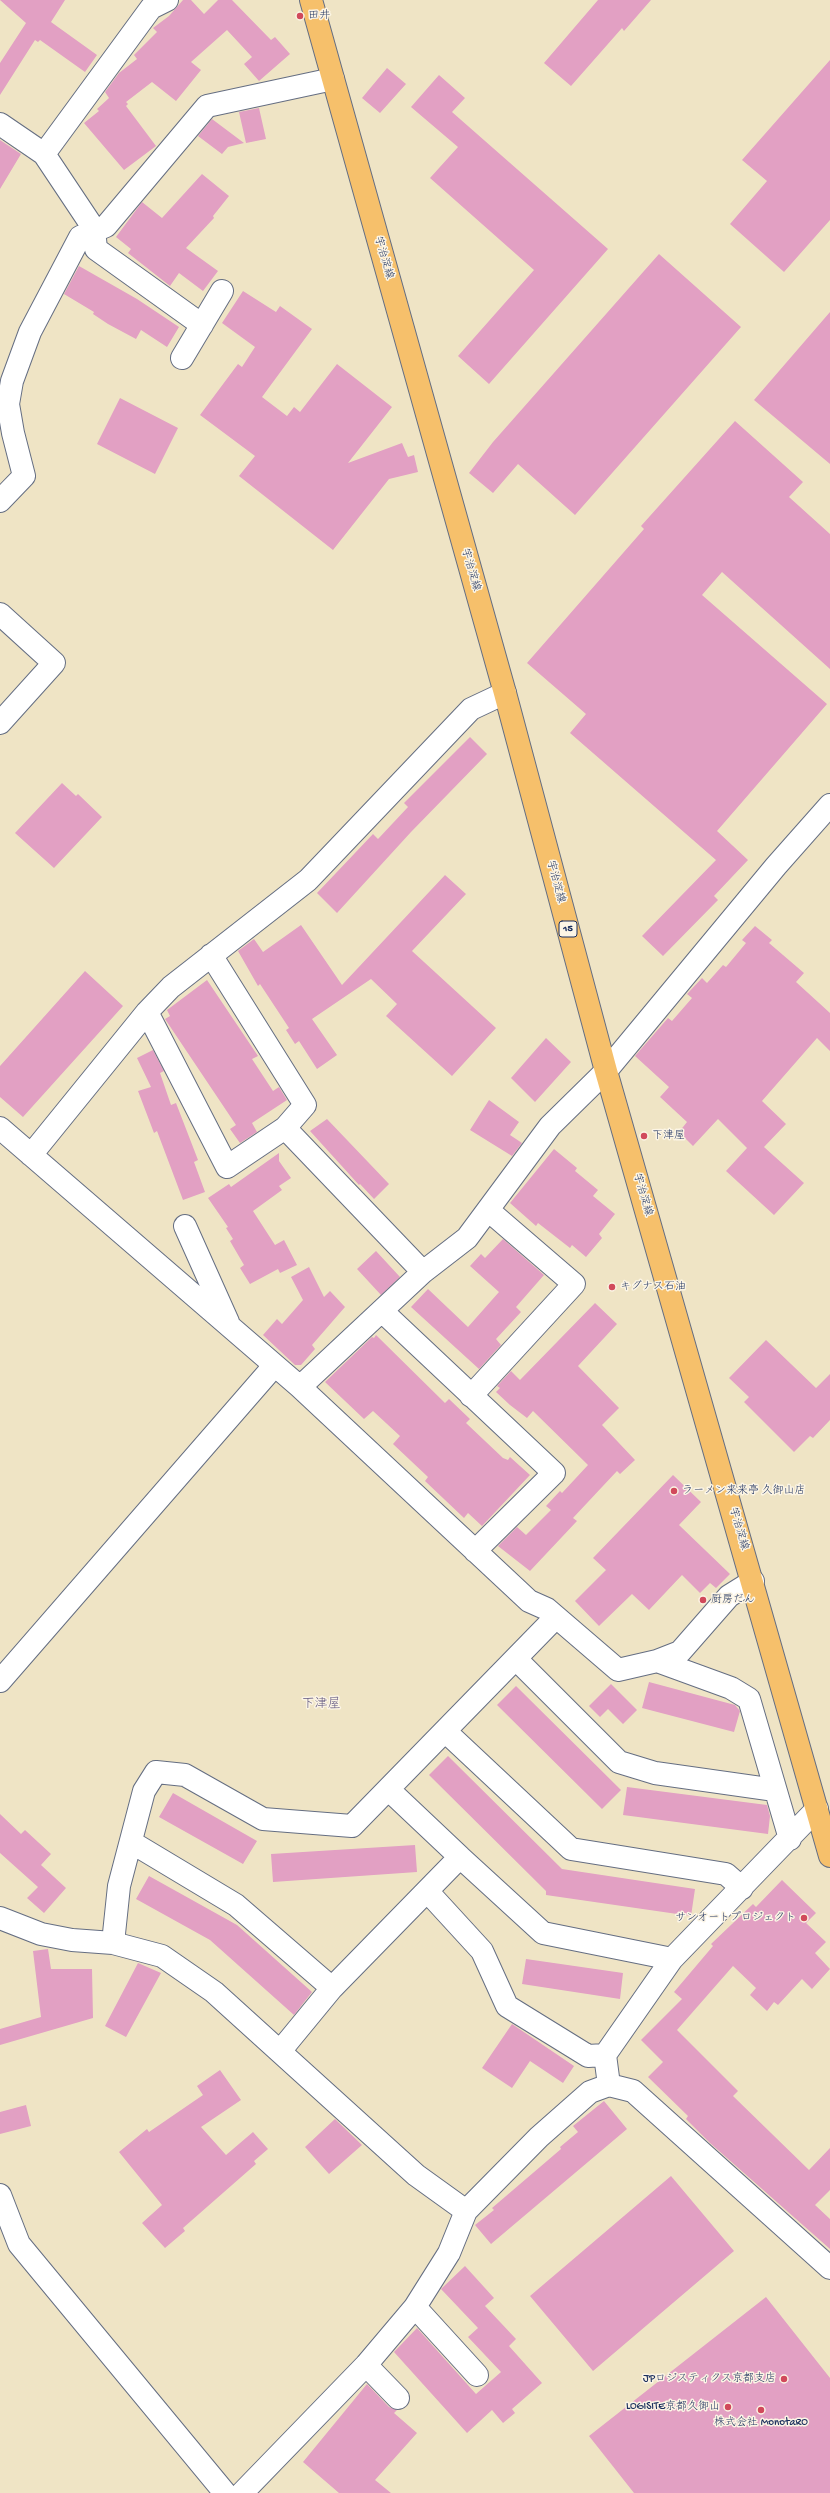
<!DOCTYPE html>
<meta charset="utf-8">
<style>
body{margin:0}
canvas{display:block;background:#efe4c5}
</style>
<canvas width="830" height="2493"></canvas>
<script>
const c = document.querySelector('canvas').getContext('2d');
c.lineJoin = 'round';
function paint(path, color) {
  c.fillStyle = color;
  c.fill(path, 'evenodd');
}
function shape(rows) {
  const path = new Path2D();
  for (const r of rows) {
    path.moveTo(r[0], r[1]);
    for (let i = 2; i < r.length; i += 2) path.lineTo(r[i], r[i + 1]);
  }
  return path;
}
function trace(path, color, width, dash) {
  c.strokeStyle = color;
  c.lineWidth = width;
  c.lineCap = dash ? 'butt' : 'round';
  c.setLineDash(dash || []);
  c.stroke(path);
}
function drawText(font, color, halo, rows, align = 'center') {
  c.font = font + ' "Gochi Hand","Klee One",sans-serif';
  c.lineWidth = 3;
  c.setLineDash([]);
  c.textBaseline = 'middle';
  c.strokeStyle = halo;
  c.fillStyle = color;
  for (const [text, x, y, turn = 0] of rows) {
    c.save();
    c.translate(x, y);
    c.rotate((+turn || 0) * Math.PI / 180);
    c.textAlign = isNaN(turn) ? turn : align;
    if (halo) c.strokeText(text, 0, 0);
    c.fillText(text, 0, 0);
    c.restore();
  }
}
paint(shape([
 [0,0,65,0,51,22,97,55,85,72,40,40,38,42,35,40,0,95,0,63,26,23],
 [183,0,191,0,204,14,218,0,232,0,271,40,275,37,290,54,259,81,244,64,252,57,227,30,191,62,201,70,176,101,152,82,126,102,128,104,126,106,156,146,124,170,84,123,99,111,97,109,109,98,105,92,119,73,137,59,134,55,157,32,153,28,169,16],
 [598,0,651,0,624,31,622,28,571,86,544,63],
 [830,60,830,220,784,272,730,224,767,181,742,160],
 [387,68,406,84,380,113,362,98],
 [439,75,465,98,452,112,608,249,489,384,458,356,534,270,430,178,458,147,411,107],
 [259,108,266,139,246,143,239,112],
 [212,119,244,143,228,147,222,154,198,136],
 [0,140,21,154,0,189],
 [202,174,229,196,213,216,214,218,186,248,218,271,203,291,179,273,170,286,128,253,131,249,116,237,142,202,162,218],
 [659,254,741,327,575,515,518,464,493,493,469,473,493,442],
 [79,266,137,299,179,327,167,347,141,330,136,339,108,324,93,314,94,312,64,294],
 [243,291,276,312,280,306,312,329,262,397,287,416,294,407,300,412,337,364,392,407,348,463,402,443,408,457,414,455,418,472,389,479,333,550,239,476,255,456,200,415,238,364,242,367,255,347,222,323],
 [830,312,830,464,754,400],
 [120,398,178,428,155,474,97,444],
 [735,421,803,482,789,497,830,534,830,669,722,572,702,595,827,704,717,831,748,860,714,896,718,900,663,956,642,936,716,860,570,733,586,714,527,663,644,529,641,526],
 [470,737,487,754,411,832,337,913,317,893,373,834,378,839,408,807,404,803],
 [62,783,76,796,78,794,102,817,54,868,15,833],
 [445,875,466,894,412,951,496,1028,452,1076,386,1016,397,1004,371,979,312,1019,337,1055,317,1069,299,1041,295,1044,286,1030,289,1028,260,984,258,986,238,951,254,939,263,952,301,925,342,985],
 [755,926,772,940,769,943,804,973,796,982,830,1013,830,1051,817,1038,762,1101,786,1124,764,1147,804,1183,774,1215,726,1171,747,1148,718,1119,693,1146,679,1132,687,1122,660,1097,669,1087,635,1056,668,1018,672,1021,692,998,687,994,702,978,707,983,723,965,726,967,746,943,742,940],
 [85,971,123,1006,23,1117,0,1097,0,1066],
 [207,980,258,1056,252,1059,273,1091,279,1087,287,1100,252,1123,257,1132,240,1143,230,1129,236,1125,165,1019,170,1016,167,1010],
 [546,1038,571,1062,535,1102,511,1078],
 [153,1050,164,1071,160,1073,171,1105,176,1103,198,1160,194,1162,205,1192,183,1200,157,1131,154,1133,138,1091,151,1087,137,1058],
 [489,1100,519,1122,510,1135,522,1143,512,1156,470,1130],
 [327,1119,389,1184,374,1199,360,1184,359,1185,310,1131],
 [554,1149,577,1168,575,1171,598,1190,593,1196,615,1214,599,1234,602,1238,586,1257,572,1245,570,1248,538,1223,536,1226,510,1203],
 [279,1153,279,1161,291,1178,279,1186,282,1190,253,1211,275,1245,284,1240,297,1265,280,1273,278,1269,250,1284,240,1268,244,1265,230,1241,233,1239,226,1228,228,1227,208,1198,229,1184,231,1187],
 [503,1239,544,1275,516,1307,521,1312,496,1339,501,1345,479,1369,411,1307,428,1289,468,1327,499,1292,470,1266,481,1254,485,1258],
 [376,1251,400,1277,381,1295,357,1269],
 [309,1267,324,1297,330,1291,345,1307,312,1345,315,1349,301,1365,295,1365,263,1335,277,1319,282,1324,303,1300,291,1277],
 [595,1303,617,1324,578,1366,619,1408,602,1425,635,1460,620,1474,617,1471,573,1518,577,1521,530,1571,498,1546,517,1527,526,1535,551,1510,546,1506,560,1491,562,1493,588,1465,533,1411,527,1418,510,1405,496,1392,500,1388,497,1386,511,1371,520,1380],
 [376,1335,445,1403,449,1399,470,1419,466,1423,503,1458,508,1460,510,1457,530,1475,482,1526,468,1513,464,1518,425,1481,428,1477,393,1444,400,1436,373,1411,364,1419,325,1382,372,1337,374,1338],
 [766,1340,816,1388,830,1374,830,1420,813,1438,810,1436,794,1452,744,1402,749,1397,729,1378],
 [673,1475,701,1502,679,1525,730,1574,716,1588,710,1583,700,1593,682,1575,649,1610,632,1594,599,1626,575,1601,606,1570,593,1558],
 [649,1682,735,1705,740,1711,734,1732,642,1708],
 [611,1684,637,1710,623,1724,608,1709,600,1717,589,1706],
 [516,1686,621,1790,602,1809,497,1705],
 [448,1756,562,1869,695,1889,691,1916,546,1895,546,1891,429,1775],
 [627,1787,767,1805,770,1816,768,1834,623,1815],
 [173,1793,257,1841,243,1864,159,1817],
 [0,1814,21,1834,25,1830,51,1854,41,1865,66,1888,44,1913,27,1898,38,1887,0,1853],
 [415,1845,417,1872,273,1882,271,1854],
 [149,1876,237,1925,312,1992,294,2015,210,1940,136,1899],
 [782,1880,816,1913,806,1923,826,1942,815,1953,830,1969,812,1989,802,1979,778,2005,774,2002,767,2011,750,1995,756,1988,733,1966,677,2030,738,2091,733,2096,809,2170,830,2148,830,2190,815,2205,830,2219,830,2249,710,2143,686,2119,688,2116,648,2077,663,2062,641,2040,682,1999,674,1992,713,1946,711,1944,753,1904,756,1907],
 [48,1949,51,1969,92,1969,93,2018,0,2045,0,2029,41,2017,33,1951],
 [526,1959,623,1973,620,1999,522,1984],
 [138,1963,161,1973,126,2037,105,2026],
 [512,2024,574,2066,563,2083,530,2061,512,2088,482,2068],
 [220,2070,241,2100,201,2127,226,2155,253,2132,268,2149,254,2161,256,2164,183,2228,185,2231,165,2248,142,2223,162,2205,119,2152,147,2129,149,2132,203,2095,197,2086],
 [604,2101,627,2129,491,2244,475,2225,494,2210,492,2208,561,2149,560,2147,578,2132,573,2126],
 [26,2105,31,2126,0,2134,0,2112],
 [335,2119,362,2145,329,2174,305,2147],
 [671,2176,734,2251,593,2371,530,2296],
 [465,2266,494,2298,485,2306,516,2339,509,2346,542,2383,512,2409,515,2413,503,2423,492,2410,467,2433,394,2352,417,2328,476,2394,501,2372,468,2337,478,2328,441,2289],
 [766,2297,830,2378,830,2493,634,2493,589,2436],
 [367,2384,389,2407,397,2410,394,2413,417,2433,375,2480,391,2493,339,2493,303,2462]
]), '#e2a0c3');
const minor = shape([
 [167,0,151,8,44,154,94,229,96,249,202,325],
 [0,124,44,154],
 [182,358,222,291],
 [0,501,24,476,13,433,8,404,12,381,30,332,80,237,106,226,207,106,333,79],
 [0,614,54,663,0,723],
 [211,955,305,1105,285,1128,423,1272],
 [147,1012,227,1167,285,1128],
 [0,1128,300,1387,529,1601,547,1609,618,1670,657,1661,680,1652,729,1596,753,1581],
 [31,1155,147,1012,171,987,308,880,471,709,505,693],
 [185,1226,228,1322],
 [383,1312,554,1473,475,1551],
 [300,1387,423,1272,467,1238,550,1126,606,1071,776,866,830,805],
 [471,1396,574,1284,488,1210],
 [516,1659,619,1762,655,1773,775,1790],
 [657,1661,731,1688,749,1699,790,1839],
 [0,1681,274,1366],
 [445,1731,571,1849,726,1874,742,1888],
 [131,1842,236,1905,332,1988],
 [460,1857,543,1933,672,1959],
 [427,1891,482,1951,507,2006,588,2056,605,2055],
 [0,1918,41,1934,72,1940,113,1943,162,1956,214,1992,416,2175,466,2211],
 [113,1943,119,1886,144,1791,156,1772,185,1775,263,1819,352,1826,556,1617],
 [281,2050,332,1988,460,1857,388,1789],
 [609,2085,605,2055,672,1959,817,1809],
 [0,2195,19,2244,225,2493],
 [415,2307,477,2375],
 [366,2365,398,2398],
 [242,2493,366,2365,415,2307,449,2253,466,2211,539,2137,590,2092,609,2085,633,2091,830,2268]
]);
const primary = shape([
 [311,0,505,693,606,1071,830,1856]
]);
trace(minor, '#656e82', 24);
trace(primary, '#656e82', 24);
trace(minor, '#fff', 22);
trace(primary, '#f6c06b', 22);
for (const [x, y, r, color] of [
 [300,16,4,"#d1495b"],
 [644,1136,4,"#d1495b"],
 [612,1287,4,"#d1495b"],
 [674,1491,4,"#d1495b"],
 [703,1600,4,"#d1495b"],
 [804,1918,4,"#d1495b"],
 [784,2379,4,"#d1495b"],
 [728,2407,4,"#d1495b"],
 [761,2410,4,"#d1495b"]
]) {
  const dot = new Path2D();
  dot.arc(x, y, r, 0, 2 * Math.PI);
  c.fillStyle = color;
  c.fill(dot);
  trace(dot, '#fcf5e5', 1.5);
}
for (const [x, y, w] of [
 [568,929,18]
]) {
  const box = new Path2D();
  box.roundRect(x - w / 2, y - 8, w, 16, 3);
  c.fillStyle = '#fcf5e5';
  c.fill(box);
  trace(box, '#1b2f5e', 1);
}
drawText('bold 10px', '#1b2f5e', null, [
 ["15",568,929]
]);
drawText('11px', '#1b2f5e', '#fcf5e5', [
 ["田井",308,16],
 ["下津屋",652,1136],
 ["キグナス石油",620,1287],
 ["ラーメン来来亭 久御山店",682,1491],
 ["厨房だん",711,1600],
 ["サンオートプロジェクト",796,1918,"right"],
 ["JPロジスティクス京都支店",776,2379,"right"],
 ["LOGISITE京都久御山",720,2407,"right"],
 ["株式会社 MonotaRO",761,2423,"center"]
], 'left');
drawText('11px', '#1b2f5e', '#fcf5e5', [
 ["宇治淀線",383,258,74],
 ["宇治淀線",470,570,74],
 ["宇治淀線",555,882,75],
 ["宇治淀線",642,1195,74],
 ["宇治淀線",738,1529,74]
]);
drawText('13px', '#615781', '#fcf5e5', [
 ["下津屋",321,1705]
]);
</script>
